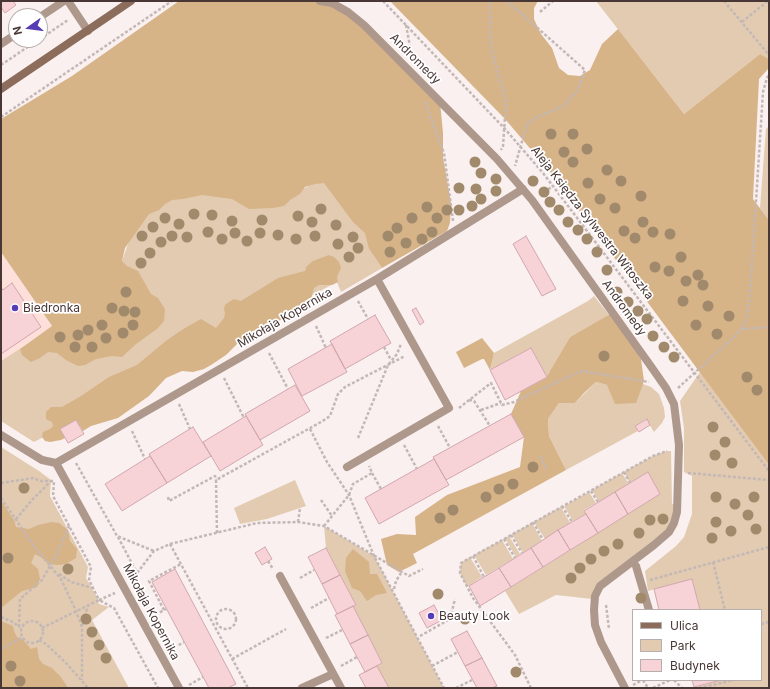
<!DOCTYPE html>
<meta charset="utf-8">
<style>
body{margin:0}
#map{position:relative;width:770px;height:689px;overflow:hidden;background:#f9f0ef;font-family:Inter,sans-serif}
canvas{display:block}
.frame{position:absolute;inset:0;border:2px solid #483734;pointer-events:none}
.legend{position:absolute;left:632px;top:609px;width:130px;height:72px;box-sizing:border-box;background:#fff;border:1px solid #b6afae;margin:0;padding:5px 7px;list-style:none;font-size:12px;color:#483734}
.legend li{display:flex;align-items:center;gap:8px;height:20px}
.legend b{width:20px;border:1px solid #b6afae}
.north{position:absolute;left:8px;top:8px;width:40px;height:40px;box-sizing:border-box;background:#fff;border:1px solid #b6afae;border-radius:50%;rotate:256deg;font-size:11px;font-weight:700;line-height:16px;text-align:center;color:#483734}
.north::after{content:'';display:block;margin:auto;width:14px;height:18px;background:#573db5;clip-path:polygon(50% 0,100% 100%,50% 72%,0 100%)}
</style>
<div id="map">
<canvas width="770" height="689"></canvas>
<div class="frame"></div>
<ul class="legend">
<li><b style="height:5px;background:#8c6c5b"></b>Ulica</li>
<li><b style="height:11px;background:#e2cbb1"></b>Park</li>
<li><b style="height:11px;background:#f7d2d7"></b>Budynek</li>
</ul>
<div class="north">N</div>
</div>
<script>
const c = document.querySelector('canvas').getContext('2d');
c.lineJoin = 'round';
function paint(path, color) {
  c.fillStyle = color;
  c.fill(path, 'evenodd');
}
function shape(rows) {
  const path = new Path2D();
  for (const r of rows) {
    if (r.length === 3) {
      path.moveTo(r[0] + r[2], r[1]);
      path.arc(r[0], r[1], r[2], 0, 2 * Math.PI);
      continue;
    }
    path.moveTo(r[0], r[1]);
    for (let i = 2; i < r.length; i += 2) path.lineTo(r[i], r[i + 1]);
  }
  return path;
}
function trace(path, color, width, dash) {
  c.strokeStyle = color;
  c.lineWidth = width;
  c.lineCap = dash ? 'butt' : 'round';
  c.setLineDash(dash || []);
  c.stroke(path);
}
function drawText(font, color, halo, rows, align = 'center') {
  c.font = font + ' Inter,sans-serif';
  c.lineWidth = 3.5;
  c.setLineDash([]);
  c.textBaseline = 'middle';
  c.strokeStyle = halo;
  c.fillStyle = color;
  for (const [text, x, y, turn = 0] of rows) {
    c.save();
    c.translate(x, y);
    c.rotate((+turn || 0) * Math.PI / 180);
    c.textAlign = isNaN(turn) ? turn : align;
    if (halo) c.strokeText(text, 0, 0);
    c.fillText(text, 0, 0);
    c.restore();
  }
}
paint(shape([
 [1,252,52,327,1,361]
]), '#fedfd9');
paint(shape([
 [596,1,769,1,769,59,760,54,684,114],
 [769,126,769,220,760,208,766,129],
 [326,177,377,237,369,249,382,268,341,292,337,282,34,442,1,421,1,361,61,322,122,261,144,198,217,190,282,200],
 [594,296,609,315,570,337,547,377,531,348,490,370,494,353,588,301],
 [700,372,769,465,769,688,693,688,721,680,761,680,761,610,700,610,692,579,648,591,645,571,676,546,684,537,692,514,692,476,684,472,684,428,680,401],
 [596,382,607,385,643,384,651,387,659,394,664,408,665,417,662,423,654,432,646,419,635,426,638,431,566,470,549,436,548,419,559,403,575,403],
 [1,447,39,471,51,480,50,496,88,567,86,578,97,597,99,604,109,607,92,620,129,688,1,688],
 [667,451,671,451,672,504,675,505,675,513,667,529,592,599,556,595,519,614,505,591,660,494,648,472,630,483,624,472,653,456],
 [622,473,629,484,599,502,592,490],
 [295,480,306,506,267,519,240,524,234,508],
 [589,492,596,503,584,510,586,514,573,521,564,506],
 [561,507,570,523,545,539,534,522],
 [532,523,542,541,523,553,512,534],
 [324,526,374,556,444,688,388,688,377,666,382,663,353,606,356,605,326,548],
 [509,536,520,554,516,557,505,538],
 [502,540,513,559,486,575,474,555],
 [470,557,482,577,467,587,460,573,461,563]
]), '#e2cbb1');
paint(shape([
 [179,1,320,1,348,12,440,102,443,133,443,157,451,203,450,223,447,231,382,268,369,249,365,233,353,222,324,183,315,184,305,187,300,194,290,200,284,206,273,208,249,209,232,199,202,195,183,199,172,200,165,204,159,210,149,214,125,248,122,261,127,266,138,271,151,294,158,298,165,309,164,321,157,329,136,344,122,357,112,356,96,359,85,365,78,366,66,360,57,353,48,352,40,358,31,362,22,355,20,349,52,326,1,252,1,119,72,76],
 [390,1,538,1,534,8,534,19,541,34,552,48,559,68,568,75,580,76,590,70,602,44,618,29,684,114,760,54,769,59,769,68,759,79,753,199,769,220,769,465,551,173,505,119],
 [329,255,334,257,339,262,341,268,337,277,338,282,332,285,319,285,314,288,310,303,303,308,247,338,237,344,226,355,211,365,204,369,193,372,182,371,166,378,149,396,118,418,91,426,83,431,76,420,60,429,65,438,61,440,50,442,45,441,42,437,43,432,50,429,53,426,52,422,46,419,46,412,51,407,62,407,81,396,109,377,137,365,167,340,185,328,201,319,216,328,224,318,225,313,224,309,225,305,229,302,234,299,241,301,278,278,305,271,307,266,313,261],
 [612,313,641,359,644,381,636,403,615,404,607,385,596,382,584,393,575,403,559,403,548,419,549,436,566,470,413,554,417,563,399,572,387,565,381,539,397,534,416,535,415,517,447,495,520,467,524,437,511,414,521,391,546,378,570,337],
 [482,338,494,353,490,370,484,359,482,359,464,368,456,352],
 [1,495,2,502,14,520,16,527,29,529,38,525,52,522,59,523,68,530,70,541,77,549,76,558,66,564,58,565,49,564,42,558,35,554,31,563,38,569,40,579,37,587,22,591,1,608],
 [353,549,369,562,370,574,377,574,387,593,376,595,367,601,360,591,352,588,345,571,346,558],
 [1,621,13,626,14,631,17,637,23,640,31,649,37,647,39,659,43,664,52,668,61,677,68,688,1,688]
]), '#d7b388');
const building = shape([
 [1,1,13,1,16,5,5,13,1,7,1,1],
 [526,236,556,289,542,296,513,244,526,236],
 [12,283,41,327,1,354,1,287,3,290,12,283],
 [416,308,424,322,420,325,412,310,416,308],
 [375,315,391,343,345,369,330,341,375,315],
 [332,344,347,372,302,396,288,369,332,344],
 [531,348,547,377,505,400,490,370,531,348],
 [295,385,310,411,260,440,245,414,295,385],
 [511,414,524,437,446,480,433,457,511,414],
 [246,416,263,445,220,471,203,442,246,416],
 [647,419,650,425,639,432,635,426,647,419],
 [76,420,84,434,68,443,60,429,76,420],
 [193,427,211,456,167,483,149,454,193,427],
 [150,456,167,483,122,511,105,484,150,456],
 [434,459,449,485,379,524,365,498,434,459],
 [648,472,660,494,628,514,615,492,648,472],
 [615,492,628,514,598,533,584,511,615,492],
 [586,514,598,533,570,550,558,530,586,514],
 [558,530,570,550,543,567,531,548,558,530],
 [265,547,272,559,262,565,255,553,265,547],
 [326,548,340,575,322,584,308,557,326,548],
 [531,548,543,567,511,587,499,568,531,548],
 [499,568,511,587,480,606,469,586,499,568],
 [175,569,236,684,228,688,209,688,152,582,175,569],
 [340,575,356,605,337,614,322,584,340,575],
 [692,579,700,610,659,610,654,589,692,579],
 [434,605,442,620,427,628,419,613,434,605],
 [353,606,368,635,350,644,335,615,353,606],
 [467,631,482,658,465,666,451,639,467,631],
 [368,635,382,663,365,672,350,644,368,635],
 [482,658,497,686,492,688,477,688,465,666,482,658],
 [377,666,389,688,366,688,359,675,377,666],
 [692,680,721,680,694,687,692,680]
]);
paint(building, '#f7d2d7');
trace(building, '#d1a7ad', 1);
trace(shape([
 [383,1,505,129,543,173,769,471],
 [490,1,490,30,491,47,506,102,503,146,501,150],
 [507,1,585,70,577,91,564,106,537,117,527,124,515,166],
 [724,1,769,55],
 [540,12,553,1],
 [742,22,768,1],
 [406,25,412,57],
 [40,39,68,20],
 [1,65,38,40],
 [425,102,444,153,453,221],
 [1,117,172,1],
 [540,195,553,186],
 [358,301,368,319],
 [316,326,326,348],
 [742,329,769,327],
 [384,347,391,360],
 [269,353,288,389],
 [224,378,244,418],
 [678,388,733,338,741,329,747,319,751,280,763,92,767,78,769,75],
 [469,400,474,401,490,426],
 [179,404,190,429],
 [459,408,491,383,502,405,514,402,581,371,649,382],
 [481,410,501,403],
 [438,426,450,448],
 [310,429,327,462,349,495,374,556,444,688],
 [132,431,145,459],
 [358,438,388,365,397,354,401,344],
 [404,445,417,469],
 [540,456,547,470],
 [76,463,117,536,154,551],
 [624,472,630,483],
 [372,473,381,489],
 [688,473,769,480],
 [1,483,33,478,41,481,54,481,53,496,91,567,89,580,99,600,115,593],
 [591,491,598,502],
 [168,497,169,501,215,476,216,480],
 [1,498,36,549,61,579,76,611,82,627,82,680],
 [321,500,332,516],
 [562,506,572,522],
 [16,519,33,499,51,481],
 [298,522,300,508],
 [533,522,543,540],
 [324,526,349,495,353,484,372,473,369,466],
 [217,533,216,480,321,422,330,416,338,394,345,387,405,356],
 [511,535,522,553],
 [118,537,137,573],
 [504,539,515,558],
 [170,544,257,523,298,522,324,526,409,576,423,569],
 [473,556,484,577],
 [268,561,273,569],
 [713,562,725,610],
 [59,574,71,582,93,588],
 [300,578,314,570],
 [650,580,769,547],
 [133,582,137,573,154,551,170,544,248,688],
 [394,589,396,581,401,573],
 [606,605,609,629],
 [311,608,329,598],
 [226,619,10],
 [164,610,149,581,181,564],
 [1,617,11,621,20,627],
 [151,617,166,609],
 [32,632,11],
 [761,624,769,622],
 [82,626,88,606],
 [19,627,20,599,42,580,56,556,69,526],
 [42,628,99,600,114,608,158,688],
 [420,636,450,619,455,599],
 [326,638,342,630],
 [39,640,46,644,67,664,88,688],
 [1,649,23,637],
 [170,650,184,642],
 [232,659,286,629],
 [341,666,357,657],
 [432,666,458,652],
 [643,680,648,688],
 [674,680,682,688],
 [189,685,203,677],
 [633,685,642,680],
 [456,688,472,680],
 [531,688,515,655,473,598,460,573,461,563,653,456,667,451],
 [653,688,670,680],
 [699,688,734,680]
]), '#c3b8b6', 2.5, [3, 2]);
trace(shape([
 [636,566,649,610]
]), '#ae988c', 8);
trace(shape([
 [68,1,88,31],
 [320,1,332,3,348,12,364,25,497,159,532,200,650,365,666,388,674,404,679,445,677,512,674,523,669,532,654,545,600,586,595,596,594,610,595,625,601,642,625,688],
 [40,17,64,1],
 [1,44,16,34],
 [1,435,42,460,56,463,179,688],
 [56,463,377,279,523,189],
 [347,467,449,408,377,279],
 [280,576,341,688],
 [302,688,333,674]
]), '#ae988c', 8);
trace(shape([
 [1,89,131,1]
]), '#8c6c5b', 8);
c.fillStyle = '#a18a6c';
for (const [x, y] of [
 [551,134],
 [573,134],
 [587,149],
 [564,152],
 [475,162],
 [573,162],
 [607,170],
 [481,173],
 [496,179],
 [533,181],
 [621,181],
 [588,183],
 [459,188],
 [476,189],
 [496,191],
 [544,192],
 [641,196],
 [481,199],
 [600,199],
 [550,202],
 [472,206],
 [427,207],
 [615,208],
 [321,209],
 [447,210],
 [459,210],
 [559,210],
 [194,214],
 [212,215],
 [298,216],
 [165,218],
 [412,218],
 [437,218],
 [262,220],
 [232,221],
 [312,222],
 [568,222],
 [643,222],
 [179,224],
 [336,225],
 [153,227],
 [397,228],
 [578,230],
 [624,231],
 [208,232],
 [432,232],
 [653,232],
 [235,233],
 [260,233],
 [670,234],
 [278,235],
 [142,236],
 [172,236],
 [315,236],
 [388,236],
 [187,237],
 [353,237],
 [635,238],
 [222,239],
 [296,239],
 [422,239],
 [587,239],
 [247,241],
 [161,242],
 [406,243],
 [338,244],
 [358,248],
 [390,252],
 [597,252],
 [150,253],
 [349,257],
 [681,257],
 [141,263],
 [655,267],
 [607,270],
 [669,271],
 [698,275],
 [686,281],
 [703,285],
 [126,292],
 [617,292],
 [683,301],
 [628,302],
 [708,306],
 [112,308],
 [124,311],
 [638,311],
 [135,312],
 [729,316],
 [647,319],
 [102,325],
 [133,325],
 [696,325],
 [88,330],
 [123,333],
 [717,334],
 [78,335],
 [653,336],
 [60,337],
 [106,338],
 [75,347],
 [92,347],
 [664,347],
 [604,356],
 [674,357],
 [747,377],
 [757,390],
 [713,427],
 [725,442],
 [715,455],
 [732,463],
 [533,467],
 [513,484],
 [24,488],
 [499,489],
 [486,497],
 [716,497],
 [754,497],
 [735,504],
 [453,510],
 [748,515],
 [440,518],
 [663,519],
 [650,520],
 [716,522],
 [756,529],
 [731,531],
 [639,533],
 [712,538],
 [618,544],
 [604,551],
 [8,558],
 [591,559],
 [580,568],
 [68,569],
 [571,578],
 [438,594],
 [641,598],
 [86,619],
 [465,619],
 [92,632],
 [99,645],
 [106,658],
 [11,666],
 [516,672],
 [20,681]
]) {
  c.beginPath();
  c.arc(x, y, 5.5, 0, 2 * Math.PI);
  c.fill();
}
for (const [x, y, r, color] of [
 [15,308,4,"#573db5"],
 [431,616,4,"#573db5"]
]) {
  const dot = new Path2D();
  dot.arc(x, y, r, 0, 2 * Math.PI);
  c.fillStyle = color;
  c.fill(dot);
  trace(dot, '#fff', 1.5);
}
drawText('12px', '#483734', '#fff', [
 ["Andromedy",415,59,45],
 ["Aleja Księdza Sylwestra Witoszka",592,223,52],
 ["Andromedy",624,308,54],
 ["Mikołaja Kopernika",285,318,-30],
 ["Mikołaja Kopernika",151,612,62]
]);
drawText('12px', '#483734', '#fff', [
 ["Biedronka",23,308],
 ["Beauty Look",439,616]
], 'left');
</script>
